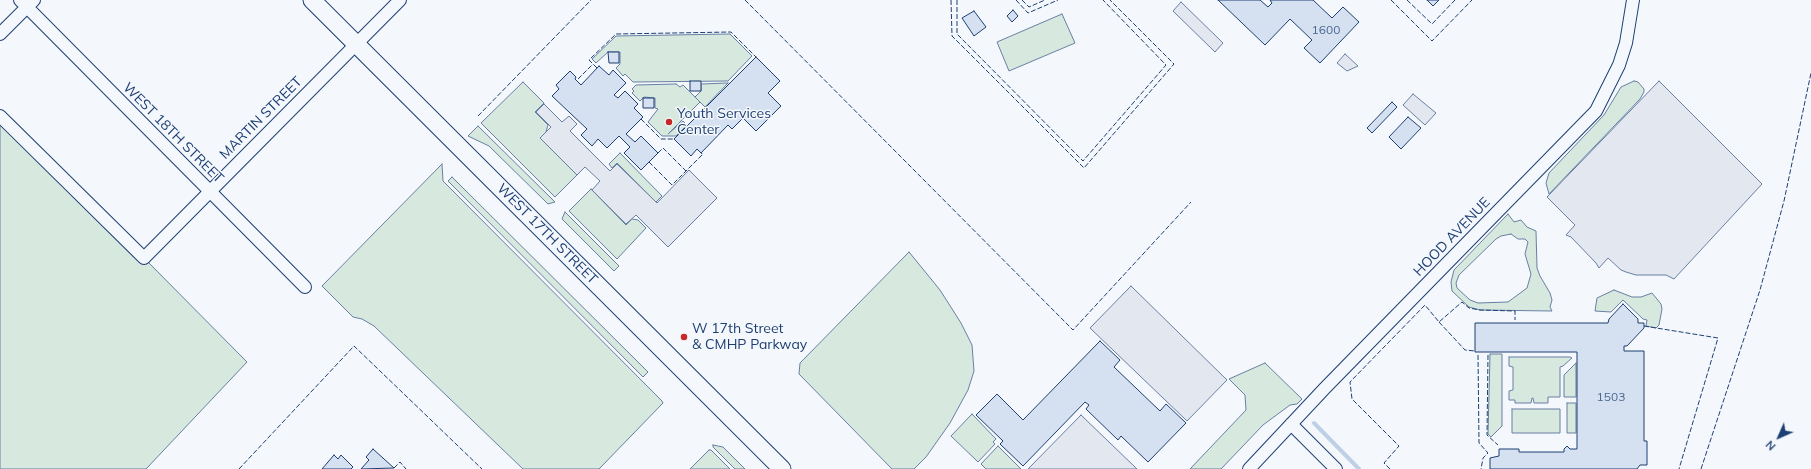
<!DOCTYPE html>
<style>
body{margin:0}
#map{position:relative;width:1811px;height:469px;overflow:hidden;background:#f4f7fb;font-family:Mulish,sans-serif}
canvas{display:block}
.north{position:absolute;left:1759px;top:417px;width:40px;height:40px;-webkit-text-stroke:3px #f4f7fb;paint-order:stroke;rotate:225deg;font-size:11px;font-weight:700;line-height:16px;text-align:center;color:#1d3f73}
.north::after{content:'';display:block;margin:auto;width:14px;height:18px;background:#1d3f73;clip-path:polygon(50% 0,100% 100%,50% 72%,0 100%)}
</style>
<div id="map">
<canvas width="1811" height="469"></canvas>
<div class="north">N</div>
</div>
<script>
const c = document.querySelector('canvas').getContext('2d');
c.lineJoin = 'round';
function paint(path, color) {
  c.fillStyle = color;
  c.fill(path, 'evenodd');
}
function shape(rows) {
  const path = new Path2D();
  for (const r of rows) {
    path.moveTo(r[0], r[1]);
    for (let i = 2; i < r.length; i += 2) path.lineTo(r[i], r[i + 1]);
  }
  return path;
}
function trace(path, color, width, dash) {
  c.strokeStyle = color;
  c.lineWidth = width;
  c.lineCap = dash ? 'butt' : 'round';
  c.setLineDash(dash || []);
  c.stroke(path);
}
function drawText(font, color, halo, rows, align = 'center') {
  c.font = font + ' Mulish,sans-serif';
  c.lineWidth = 3;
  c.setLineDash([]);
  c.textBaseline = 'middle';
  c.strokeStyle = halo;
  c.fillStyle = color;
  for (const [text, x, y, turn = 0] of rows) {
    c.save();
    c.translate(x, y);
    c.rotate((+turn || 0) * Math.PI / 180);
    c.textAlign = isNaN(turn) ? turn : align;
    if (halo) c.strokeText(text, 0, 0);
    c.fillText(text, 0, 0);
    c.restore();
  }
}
const green = shape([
 [1062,14,1075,43,1009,71,997,42,1062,14],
 [730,34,752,56,728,81,633,82,625,74,623,76,616,68,620,64,620,52,608,52,596,63,592,59,616,36,730,34],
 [1634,81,1638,82,1644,89,1644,92,1640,99,1549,194,1546,183,1549,173,1604,115,1621,87,1634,81],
 [523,82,544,103,535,112,548,125,546,132,540,138,577,175,555,197,481,123,523,82],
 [728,83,705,107,695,97,701,91,701,84,728,83],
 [676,84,680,87,683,85,700,102,668,134,683,121,685,123,683,125,685,127,676,136,662,136,648,122,658,109,655,108,655,98,644,97,640,101,632,93,634,91,632,89,636,85,676,84],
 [0,116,144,258,247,362,146,469,0,469,0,116],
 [478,126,555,202,548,204,489,146,468,136,478,126],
 [620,153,662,196,656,202,617,163,612,168,609,164,620,153],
 [442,164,443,181,662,401,663,403,599,469,523,469,374,326,362,319,353,317,322,286,442,164],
 [452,177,648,372,643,377,448,181,452,177],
 [591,189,626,225,632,219,638,220,646,228,617,259,569,211,591,189],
 [565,212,619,266,614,271,562,219,565,212],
 [1508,214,1514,222,1521,220,1527,227,1536,231,1537,268,1540,276,1550,293,1552,300,1550,307,1552,311,1480,310,1469,307,1452,291,1451,282,1454,270,1508,214],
 [1511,234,1518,239,1525,239,1528,242,1525,254,1531,274,1527,288,1508,302,1478,303,1470,300,1457,288,1456,283,1459,275,1496,239,1501,236,1511,234],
 [909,252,940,290,961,323,972,345,974,371,968,390,950,423,926,457,914,469,892,469,799,374,800,363,909,252],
 [1614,290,1632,297,1641,297,1652,293,1661,304,1662,309,1659,325,1656,328,1646,326,1647,320,1643,319,1623,300,1611,312,1595,311,1597,298,1614,290],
 [1490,354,1502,354,1502,426,1491,437,1488,434,1490,354],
 [1509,357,1570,357,1572,358,1563,366,1560,367,1560,397,1548,397,1548,403,1534,403,1533,398,1532,398,1531,403,1515,403,1515,400,1509,400,1509,391,1513,390,1513,367,1509,366,1509,357],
 [1265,363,1302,399,1297,404,1290,405,1263,425,1221,469,1190,469,1246,410,1245,395,1229,379,1265,363],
 [1576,363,1576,397,1564,397,1564,375,1576,363],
 [1567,403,1576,403,1576,433,1567,433,1567,403],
 [1512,409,1560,409,1560,433,1512,433,1512,409],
 [972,414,996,439,993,442,995,444,978,462,951,436,972,414],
 [713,445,723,447,745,469,735,469,713,447,713,445],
 [998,446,1021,469,986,469,981,464,998,446],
 [709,450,711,450,730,469,690,469,709,450]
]);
paint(green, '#d7e8df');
trace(green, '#687fa3', 1);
const parking = shape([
 [1181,2,1223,43,1215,52,1173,11,1181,2],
 [1345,54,1358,66,1347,71,1337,63,1345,54],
 [1659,81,1762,184,1674,279,1666,275,1636,275,1626,272,1621,270,1608,258,1599,268,1596,263,1571,237,1566,235,1575,225,1547,197,1659,81],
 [1413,94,1436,113,1425,125,1403,105,1413,94],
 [544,104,562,122,569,116,577,124,570,131,610,171,617,164,657,203,689,170,717,198,668,247,636,215,626,224,592,190,600,181,585,167,577,175,540,138,551,127,536,112,544,104],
 [1131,286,1227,380,1187,421,1090,328,1131,286],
 [1081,415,1137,469,1028,469,1081,415]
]);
paint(parking, '#e3e8f0');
trace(parking, '#687fa3', 1);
trace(shape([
 [1314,423,1359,469]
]), '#bed0e5', 4);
const building = shape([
 [1218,0,1260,0,1268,7,1272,3,1270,0,1313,0,1332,18,1343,7,1359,22,1320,63,1304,48,1312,40,1290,19,1265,45,1218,0],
 [1427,0,1439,0,1433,6,1427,0],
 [1013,10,1018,16,1012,22,1007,16,1013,10],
 [974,11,986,27,974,36,962,18,974,11],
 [608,52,619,52,619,63,609,63,608,52],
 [756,57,780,81,768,93,781,106,756,131,743,118,732,129,728,125,701,153,697,149,691,156,674,139,756,57],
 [599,66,609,75,613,70,626,83,614,95,618,98,625,91,638,104,634,108,643,117,626,134,635,142,641,136,658,153,641,170,624,153,630,147,619,136,607,148,598,139,592,146,581,135,587,129,552,96,559,89,556,85,570,71,576,77,575,79,581,85,599,66],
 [690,81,701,81,701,91,690,91,690,81],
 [643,98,654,98,654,108,643,108,643,98],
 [1392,102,1397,107,1372,133,1367,128,1392,102],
 [1408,117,1421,128,1401,149,1389,137,1408,117],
 [1623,304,1638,319,1638,323,1644,323,1644,328,1627,346,1624,346,1624,351,1644,351,1644,441,1647,441,1647,465,1640,465,1637,469,1490,469,1490,458,1499,456,1499,449,1519,449,1519,452,1564,452,1564,449,1567,446,1570,449,1577,449,1577,352,1475,352,1475,323,1608,323,1609,319,1623,304],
 [1100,341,1120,360,1114,367,1160,411,1166,404,1186,423,1148,462,1121,436,1118,440,1086,409,1089,405,1085,402,1023,466,1000,444,1003,441,976,415,997,394,1023,420,1100,341],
 [373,449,394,468,361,469,369,460,366,457,373,449],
 [334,455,338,459,341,455,353,467,351,469,322,469,334,455]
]);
paint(building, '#d5e0f0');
trace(building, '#1d3f73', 1);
const street = shape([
 [20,0,305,287],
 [0,34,34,0],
 [0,116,144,258,400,0],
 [1291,424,1336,469],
 [1249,469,1325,388,1596,111,1619,65,1626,43,1633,0]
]);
const secondary = shape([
 [312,0,782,469]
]);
trace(street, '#1d3f73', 14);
trace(secondary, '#1d3f73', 19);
trace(street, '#f4f7fb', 12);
trace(secondary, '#f4f7fb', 17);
trace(shape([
 [745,0,1073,330,1191,202],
 [951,0,952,36,1084,168,1174,64,1110,0],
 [957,0,957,34,1083,161,1166,65,1103,0],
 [1016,0,1028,13,1058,0],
 [1022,0,1029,7,1045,0],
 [1391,0,1432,41,1472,0],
 [1407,0,1432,24,1455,0],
 [597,68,589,60,616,34,731,32,756,57],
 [578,79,593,64],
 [478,116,591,0],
 [641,119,661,139,674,139],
 [658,153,663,148,686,171],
 [649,162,672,185,703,154,701,153],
 [1439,322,1465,350,1475,351],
 [1644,326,1718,338,1679,469],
 [1478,355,1479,443,1488,453,1483,458,1481,469],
 [1488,355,1487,435,1498,445],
 [394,468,400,462,406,469],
 [239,469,354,346,482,469],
 [1390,469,1384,463,1399,446,1352,399,1350,382,1425,305,1439,322,1462,302,1469,308,1480,310,1515,311,1515,320],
 [1701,469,1760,290,1784,201,1811,73]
]), '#1d3f73', 1, [5, 2]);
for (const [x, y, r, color] of [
 [669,122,4,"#c62828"],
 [684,337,4,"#c62828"]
]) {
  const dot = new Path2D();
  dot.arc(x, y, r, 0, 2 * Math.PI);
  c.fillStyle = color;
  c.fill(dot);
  trace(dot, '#f4f7fb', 1.5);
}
drawText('12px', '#4b6792', null, [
 ["1600",1326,30],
 ["1503",1611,397]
]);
drawText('14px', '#1d3f73', '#f4f7fb', [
 ["Youth Services",677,114],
 ["Center",677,130],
 ["W 17th Street",692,329],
 ["& CMHP Parkway",692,345]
], 'left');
drawText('14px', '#1d3f73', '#f4f7fb', [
 ["MARTIN STREET",261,118,-45],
 ["WEST 18TH STREET",173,133,45],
 ["WEST 17TH STREET",547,234,45],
 ["HOOD AVENUE",1452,237,-46]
]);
</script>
